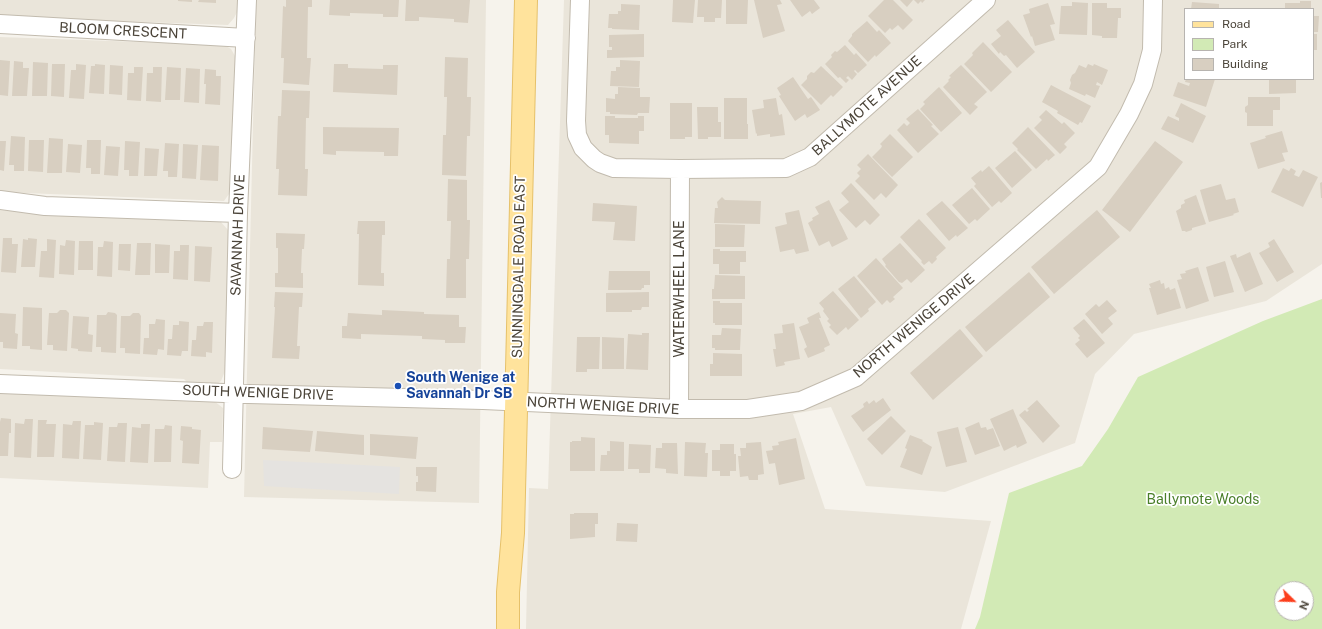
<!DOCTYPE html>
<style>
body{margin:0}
#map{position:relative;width:1322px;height:629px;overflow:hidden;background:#f6f3ec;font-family:"Public Sans",sans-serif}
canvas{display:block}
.legend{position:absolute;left:1184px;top:8px;width:130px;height:72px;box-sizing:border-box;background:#fff;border:1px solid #b7b4b0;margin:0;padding:5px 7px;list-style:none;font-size:12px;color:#4b4439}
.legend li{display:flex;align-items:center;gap:8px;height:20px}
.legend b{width:20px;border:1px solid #b7b4b0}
.north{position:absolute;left:1274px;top:581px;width:40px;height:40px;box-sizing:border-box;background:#fff;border:1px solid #b7b4b0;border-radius:50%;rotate:113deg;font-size:11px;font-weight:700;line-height:16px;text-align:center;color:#4b4439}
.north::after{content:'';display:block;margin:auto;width:14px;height:18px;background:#fc3f1d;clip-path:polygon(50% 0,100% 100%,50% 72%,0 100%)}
</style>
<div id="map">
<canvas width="1322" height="629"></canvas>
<ul class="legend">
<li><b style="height:5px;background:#ffe39c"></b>Road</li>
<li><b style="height:11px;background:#d2eab5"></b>Park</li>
<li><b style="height:11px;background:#d8cfc1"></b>Building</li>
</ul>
<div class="north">N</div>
</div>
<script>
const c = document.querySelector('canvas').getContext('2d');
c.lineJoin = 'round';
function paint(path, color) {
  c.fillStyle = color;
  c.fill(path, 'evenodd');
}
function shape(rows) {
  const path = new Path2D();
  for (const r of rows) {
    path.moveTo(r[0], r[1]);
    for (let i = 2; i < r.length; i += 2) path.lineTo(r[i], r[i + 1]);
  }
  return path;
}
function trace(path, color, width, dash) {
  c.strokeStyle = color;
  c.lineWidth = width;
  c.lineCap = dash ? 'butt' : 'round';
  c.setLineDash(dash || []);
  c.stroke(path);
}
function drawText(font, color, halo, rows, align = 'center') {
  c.font = font + ' "Public Sans",sans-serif';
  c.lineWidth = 3.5;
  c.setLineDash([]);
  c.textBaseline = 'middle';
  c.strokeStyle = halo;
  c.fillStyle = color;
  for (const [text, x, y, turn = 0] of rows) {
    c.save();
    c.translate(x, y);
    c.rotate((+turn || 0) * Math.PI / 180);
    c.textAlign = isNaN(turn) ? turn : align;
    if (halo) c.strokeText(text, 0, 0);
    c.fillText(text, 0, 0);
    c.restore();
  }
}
paint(shape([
 [0,0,241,0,241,4,234,18,228,25,0,17],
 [256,0,486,0,479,503,244,497],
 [564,0,1322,0,1322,264,1266,301,1134,334,1095,374,1075,443,945,492,866,486,831,407,793,414,825,509,991,521,961,629,526,629,529,488,548,489],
 [1185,9,1313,9,1313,79,1185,79],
 [0,37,224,45,231,49,238,61,234,187,224,201,0,192],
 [0,210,220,221,228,230,230,238,225,371,221,381,215,386,189,384,184,379,0,369],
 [0,391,214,401,223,408,222,442,210,442,208,488,0,478]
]), '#eae5da');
paint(shape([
 [1322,299,1322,629,975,629,980,617,1009,493,1082,466,1108,429,1138,377,1263,321],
 [1282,589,1306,589,1306,613,1282,613]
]), '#d2eab5');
paint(shape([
 [263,460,400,467,399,494,264,486]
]), '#e5e3e0');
paint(shape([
 [178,0,192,0,192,2,178,1],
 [199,0,216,0,216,3,198,2],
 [286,0,312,0,312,7,308,7,307,58,311,58,309,85,283,83,284,58,281,58,283,6,286,7],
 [330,0,399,0,398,17,383,17,383,14,350,13,350,16,329,15],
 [406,0,470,0,468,23,454,22,454,19,419,17,419,21,405,21],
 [673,0,695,0,693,23,672,22],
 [698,0,722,0,721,18,715,18,715,22,704,22,704,17,697,17],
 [726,0,748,0,747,24,726,24],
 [754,0,780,0,782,4,777,5,785,31,763,38],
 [790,0,814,0,820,8,812,14,810,11,802,17],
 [884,0,893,0,913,20,903,30,898,25,892,30,890,28,885,33,868,16],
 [900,0,913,0,907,7],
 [914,0,925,0,922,3,921,1,918,4],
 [1300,1,1311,1,1311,9,1285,9,1285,3,1300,3],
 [1072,2,1088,3,1087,35,1059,34,1061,6,1072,6],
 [1192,2,1219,4,1219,9,1191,9],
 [1048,3,1055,24,1050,25,1055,40,1035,46,1032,36,1031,37,1023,15,1030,13,1029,9],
 [1092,3,1107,3,1107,8,1121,8,1121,18,1118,18,1117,38,1102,38,1102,36,1092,35],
 [621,4,640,5,639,30,612,29,612,28,608,28,609,14,618,14,618,11,621,11],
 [1313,16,1319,16,1318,32,1313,32],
 [1008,20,1035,52,1017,68,1006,55,1004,56,1000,52,999,54,991,44,1001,36,996,30],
 [867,21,877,32,879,30,891,43,876,57,875,55,868,62,848,41,852,36,852,34],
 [644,34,644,57,607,58,607,50,612,50,612,47,609,47,609,35],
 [1313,34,1317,34,1317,50,1313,50],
 [983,42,1012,72,991,92,964,64,973,55,972,53],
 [845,45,854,55,856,53,867,65,858,73,855,70,854,71,857,74,852,80,848,76,846,78,849,80,846,83,840,77,838,78,825,64,832,57,831,55,835,51,837,52],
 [445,57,468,58,467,97,471,97,470,136,467,136,466,176,442,175,443,135,446,135,447,97,444,97],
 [0,60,10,61,8,96,0,95],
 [620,60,640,61,639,87,610,86,611,71,616,71,616,67,620,67],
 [14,61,23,62,23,68,29,68,27,96,12,96],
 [33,62,48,63,47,96,32,96],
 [52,64,65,64,64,97,51,96],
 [76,64,86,65,84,99,69,98,71,70,76,70],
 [95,64,105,65,104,94,89,93,91,66,95,66],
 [334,64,348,64,348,68,383,69,383,65,398,65,397,95,333,92],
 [1088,64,1093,66,1094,64,1108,70,1102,85,1097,82,1096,85,1100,86,1095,98,1086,94,1085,96,1069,89,1071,83,1070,80,1072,75,1075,73,1079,65,1086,68],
 [110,65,123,66,122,95,109,94],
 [961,65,987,92,974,104,978,107,970,115,943,87,949,81,948,80,951,77,949,76],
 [821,66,843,87,833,97,831,95,821,105,801,85,807,79,807,76,811,72,814,73],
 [134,67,143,67,141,101,127,100,128,73,134,73],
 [153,67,162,67,161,102,146,101,147,73,153,73],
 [167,67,181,68,180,100,165,100],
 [186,68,200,69,199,103,184,102],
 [205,69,216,70,216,76,221,76,220,105,205,104,206,84,204,84],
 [793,77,808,99,811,97,820,110,807,118,805,114,795,121,779,96,781,95,777,88],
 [1186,79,1215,79,1206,107,1173,96,1178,82,1189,86,1190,83,1185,82],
 [1269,79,1296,79,1296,93,1269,94],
 [1051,85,1091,106,1082,123,1080,122,1078,125,1057,113,1058,111,1042,102],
 [618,87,640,88,640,97,650,97,649,113,638,113,637,115,610,114,610,112,606,112,606,98,615,99,615,94,618,94],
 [939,87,962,113,941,132,920,109,925,104,923,102],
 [282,90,310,91,309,118,306,118,305,169,308,169,307,196,278,195,279,169,276,169,278,116,281,116],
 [1248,97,1280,97,1280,110,1273,110,1273,126,1247,126,1247,113,1245,112,1245,107,1248,105],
 [724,98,747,98,747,124,748,124,748,139,724,139],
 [776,98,779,115,782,114,785,135,770,137,770,134,757,136,757,133,756,134,752,110,764,108,763,100],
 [670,103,692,103,692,137,685,137,685,139,670,139],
 [1181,103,1206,116,1193,143,1161,129,1168,116,1179,121,1179,118,1175,116],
 [697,107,718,107,718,122,721,122,721,137,708,137,708,139,698,139],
 [918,109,933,125,931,126,939,134,918,153,897,130,904,123,907,126,910,123,906,119],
 [1046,110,1062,124,1064,122,1075,133,1064,144,1067,147,1060,154,1034,128,1042,120,1039,117],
 [605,116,615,116,615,118,638,118,638,116,644,116,644,131,639,131,639,144,609,143,609,135,605,135],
 [323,127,399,128,398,156,384,156,384,152,336,151,336,155,323,154],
 [1028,127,1055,155,1048,161,1047,159,1036,169,1017,150,1018,149,1012,143],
 [1282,131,1288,152,1282,153,1285,161,1258,169,1250,143,1266,138,1265,136],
 [890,134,913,157,892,177,872,157,881,148,882,146,880,144],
 [11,136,25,137,24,171,14,171,14,165,9,165],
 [49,138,63,139,62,173,47,173],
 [29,140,44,140,43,172,28,171],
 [87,140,101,140,100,174,91,174,91,168,86,168],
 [0,141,6,141,4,171,0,170],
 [125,141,140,142,138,176,129,176,129,170,124,170],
 [1155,141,1183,162,1130,232,1102,210],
 [165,143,179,144,177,177,168,177,168,171,163,171],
 [68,144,82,145,80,173,66,172],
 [183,144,198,145,196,179,182,178],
 [202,145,219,146,218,181,200,180],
 [106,146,120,147,118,176,104,175],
 [145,148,159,149,157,176,144,176],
 [1015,151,1032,170,1012,188,995,168],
 [868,154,898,185,886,198,881,193,874,200,855,181,860,176,857,173,861,169,857,165],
 [989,166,1012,193,1001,203,999,201,992,207,974,186,976,184,971,178,981,170,982,172],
 [1283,168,1289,171,1291,168,1296,171,1294,175,1299,177,1303,170,1318,177,1303,207,1271,192],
 [448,179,467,180,467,220,470,220,469,259,466,259,466,298,446,298,447,259,450,259,451,221,447,221],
 [1322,182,1322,198,1321,198,1320,183],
 [851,183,880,215,870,225,865,220,856,228,839,210,849,202,841,193],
 [1221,184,1226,200,1235,198,1239,212,1233,214,1234,215,1209,222,1200,190],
 [972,188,990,209,977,221,975,219,969,224,952,205],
 [1196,195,1206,224,1192,228,1192,230,1186,232,1185,231,1182,231,1176,211,1181,208,1181,205,1185,203,1184,200],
 [722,197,725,200,761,201,760,224,714,223,715,208,718,208,717,202],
 [829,200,848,239,832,247,829,241,819,246,808,223,813,220,812,218,819,214,815,207],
 [942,201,968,228,957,237,956,235,949,241,926,214],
 [593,203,637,206,635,241,613,240,615,222,592,221],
 [799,210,809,251,796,254,794,249,780,252,775,227,787,224,785,213],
 [1097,210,1120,237,1054,294,1031,267],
 [919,219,946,248,936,257,937,259,932,264,929,261,924,265,921,262,922,261,900,237],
 [358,221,385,221,385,235,382,235,381,273,384,273,384,286,358,285,359,234,357,234],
 [715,224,745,225,744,247,715,247],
 [276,233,305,234,304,249,302,249,301,273,303,273,303,288,275,287,275,273,278,273,278,248,276,248],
 [3,238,12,238,12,244,18,244,16,273,1,272],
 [28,238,37,239,35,267,21,267,23,239,28,240],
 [47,239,56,240,54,278,39,277,41,251,47,251],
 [1274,239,1294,272,1277,282,1259,253,1270,247,1268,243],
 [66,240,75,241,74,275,59,274,60,245,65,246],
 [79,241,93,241,93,270,78,270],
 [104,241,113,242,112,277,97,276,98,247,103,247],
 [137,243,151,243,150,275,135,275],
 [900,243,925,270,911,283,907,279,902,283,899,282,885,266,886,265,882,259],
 [119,244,131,244,130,271,118,270],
 [155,244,170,245,169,273,155,273],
 [180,245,189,245,188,280,173,279,174,251,180,251],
 [195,246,212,247,210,282,194,281],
 [713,249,720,249,720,251,746,251,746,262,740,262,740,274,719,274,719,264,713,264],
 [1250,252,1263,284,1245,292,1230,256,1236,254,1237,258],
 [876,258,903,288,893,297,895,299,890,303,887,300,882,305,857,276],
 [1225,261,1234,292,1214,297,1206,267],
 [1198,267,1209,301,1186,309,1177,280,1182,279,1180,274,1186,273,1185,271],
 [609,271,650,271,650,285,644,285,644,288,642,288,641,290,608,290],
 [1029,272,1050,297,986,352,965,327],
 [715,275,745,276,745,299,712,299,712,289,714,289],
 [854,276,876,302,868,309,869,311,861,318,838,289],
 [1160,280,1161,284,1164,283,1165,289,1169,287,1170,290,1175,288,1181,308,1157,315,1149,288,1151,288,1149,284],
 [833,291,859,320,848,330,846,327,837,335,829,327,831,325,827,321,829,319,823,311,824,309,819,303],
 [275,292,303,293,302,307,299,307,297,346,300,346,299,359,272,358,275,307,274,307],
 [649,292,649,307,642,307,641,310,632,310,632,312,606,312,606,293],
 [1107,300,1117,311,1108,318,1113,324,1102,334,1085,314,1096,304,1099,307],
 [713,301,720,301,720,303,742,303,742,325,715,325,715,323,713,323],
 [23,307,42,308,42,350,30,349,30,346,22,346],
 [60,310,66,310,69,313,67,351,53,350,53,345,47,345,49,313,57,313],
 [382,310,424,312,424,314,459,315,459,327,466,327,465,343,445,343,445,340,422,339,422,336,361,334,361,339,342,338,342,326,347,326,348,313,382,315],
 [108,312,115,313,117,315,116,353,101,352,101,347,96,347,97,315,106,315],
 [819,312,821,318,819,318,830,345,824,348,825,351,808,358,804,349,807,347,799,327,809,323,807,318],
 [0,313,16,314,15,333,18,334,17,349,3,348,3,342,0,342],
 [133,313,139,313,141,316,140,354,125,353,125,348,120,348,121,316,130,316],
 [73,316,89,317,88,334,93,335,92,352,78,351,78,349,71,348],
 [156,319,165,320,164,350,158,349,157,355,143,354,144,338,149,338,149,324,155,324],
 [1084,319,1105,343,1087,358,1075,344,1080,340,1078,338,1080,336,1073,328],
 [179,321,189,322,188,351,182,351,181,356,167,355,168,339,172,339,173,325,179,325],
 [204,322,213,322,212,353,206,352,206,357,191,356,192,340,196,340,197,326,203,326],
 [794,323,800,359,784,362,785,365,776,367,773,349,776,349,774,334,783,333,782,325],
 [722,328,741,329,740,350,715,350,715,348,712,348,712,335,721,335],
 [960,329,983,356,933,400,910,373],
 [642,333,649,333,648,370,626,369,628,334,642,335],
 [577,337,600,337,599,369,587,369,587,372,576,372],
 [602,337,624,338,624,369,602,369],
 [713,353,742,354,742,376,710,376,710,364,713,364],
 [883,398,891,410,863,432,851,416,864,407,863,404,867,401,869,404,874,400,876,403],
 [1037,400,1060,426,1043,443,1019,415,1025,410,1027,412,1029,410,1027,409],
 [1013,409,1027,443,1017,448,1016,445,1004,451,990,419],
 [891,416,906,431,882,455,867,439],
 [1,418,11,419,11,433,9,433,8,456,0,456,0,422],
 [25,419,33,419,31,458,14,457,15,423,24,424],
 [38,420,47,420,46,424,56,424,54,457,37,457],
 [73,421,81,421,79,459,62,458,63,424,72,425],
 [94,422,103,423,101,460,83,459,85,425,94,425],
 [979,422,981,428,986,427,987,430,993,428,1000,446,975,455,965,428],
 [118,423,127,423,125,462,107,461,109,427,117,427],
 [141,424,150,424,148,463,130,462,132,427,141,428],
 [165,425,172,426,171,462,154,462,155,429,164,429],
 [181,426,192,427,192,429,201,430,199,464,182,463,183,441,180,440],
 [263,427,313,431,310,452,262,449],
 [958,427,967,462,946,467,937,432],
 [317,431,364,435,364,455,315,451],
 [370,434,418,437,416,459,370,455],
 [910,435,923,440,922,441,932,447,922,475,900,467,907,449,905,448],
 [581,437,595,438,595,471,570,471,570,442,572,442,572,441,581,441],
 [796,438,805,479,779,485,775,463,769,464,766,451,773,450,772,446,779,445,778,442],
 [610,441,624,442,624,471,600,471,601,455,607,455,607,451,610,451],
 [685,442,706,443,705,453,708,453,707,477,684,476],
 [761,442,764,474,758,475,758,480,749,480,748,476,740,477,738,456,741,456,740,448,746,448,746,443],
 [662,443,677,443,678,474,666,473,666,469,655,468,656,448,662,448],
 [629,444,651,445,650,473,639,473,639,469,628,469],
 [720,444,734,444,734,454,736,454,736,471,730,471,730,476,720,476,720,471,712,471,712,450,720,450],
 [416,467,437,467,436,492,416,491,416,482,418,482,418,476,416,476],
 [574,513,598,513,598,524,595,524,595,537,570,539,570,514,574,514],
 [617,523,638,524,637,542,616,541]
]), '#d8cfc1');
const minor = shape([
 [580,0,576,121,577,135,583,148,594,159,600,163,614,168,680,169,786,168,810,157,986,0],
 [0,24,246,38],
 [0,200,45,206,238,213],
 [0,384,249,394,483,400,679,409,748,409,801,401,856,377,1098,167,1129,114,1143,84,1152,50,1153,0],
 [679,409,680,169],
 [232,469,238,213,247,0]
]);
const major = shape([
 [508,629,508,592,513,533,526,0]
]);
trace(minor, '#c2bbae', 20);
trace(major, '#e6c16a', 24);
trace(minor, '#fff', 18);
trace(major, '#ffe39c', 22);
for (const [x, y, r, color] of [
 [398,386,4,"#1a4fb4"]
]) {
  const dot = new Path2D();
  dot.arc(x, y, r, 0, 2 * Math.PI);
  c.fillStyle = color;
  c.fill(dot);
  trace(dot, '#fff', 1.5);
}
drawText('14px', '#4b4439', '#fff', [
 ["BLOOM CRESCENT",123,31,3],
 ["BALLYMOTE AVENUE",867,106,-42],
 ["SAVANNAH DRIVE",238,235,-88],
 ["SUNNINGDALE ROAD EAST",519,267,-89],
 ["WATERWHEEL LANE",680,289,-90],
 ["NORTH WENIGE DRIVE",914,326,-40],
 ["SOUTH WENIGE DRIVE",258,393,2],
 ["NORTH WENIGE DRIVE",603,406,3]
]);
drawText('bold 14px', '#164399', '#fff', [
 ["South Wenige at",406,378],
 ["Savannah Dr SB",406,394]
], 'left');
drawText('14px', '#4a7f2a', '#fff', [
 ["Ballymote Woods",1203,500]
]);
</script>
